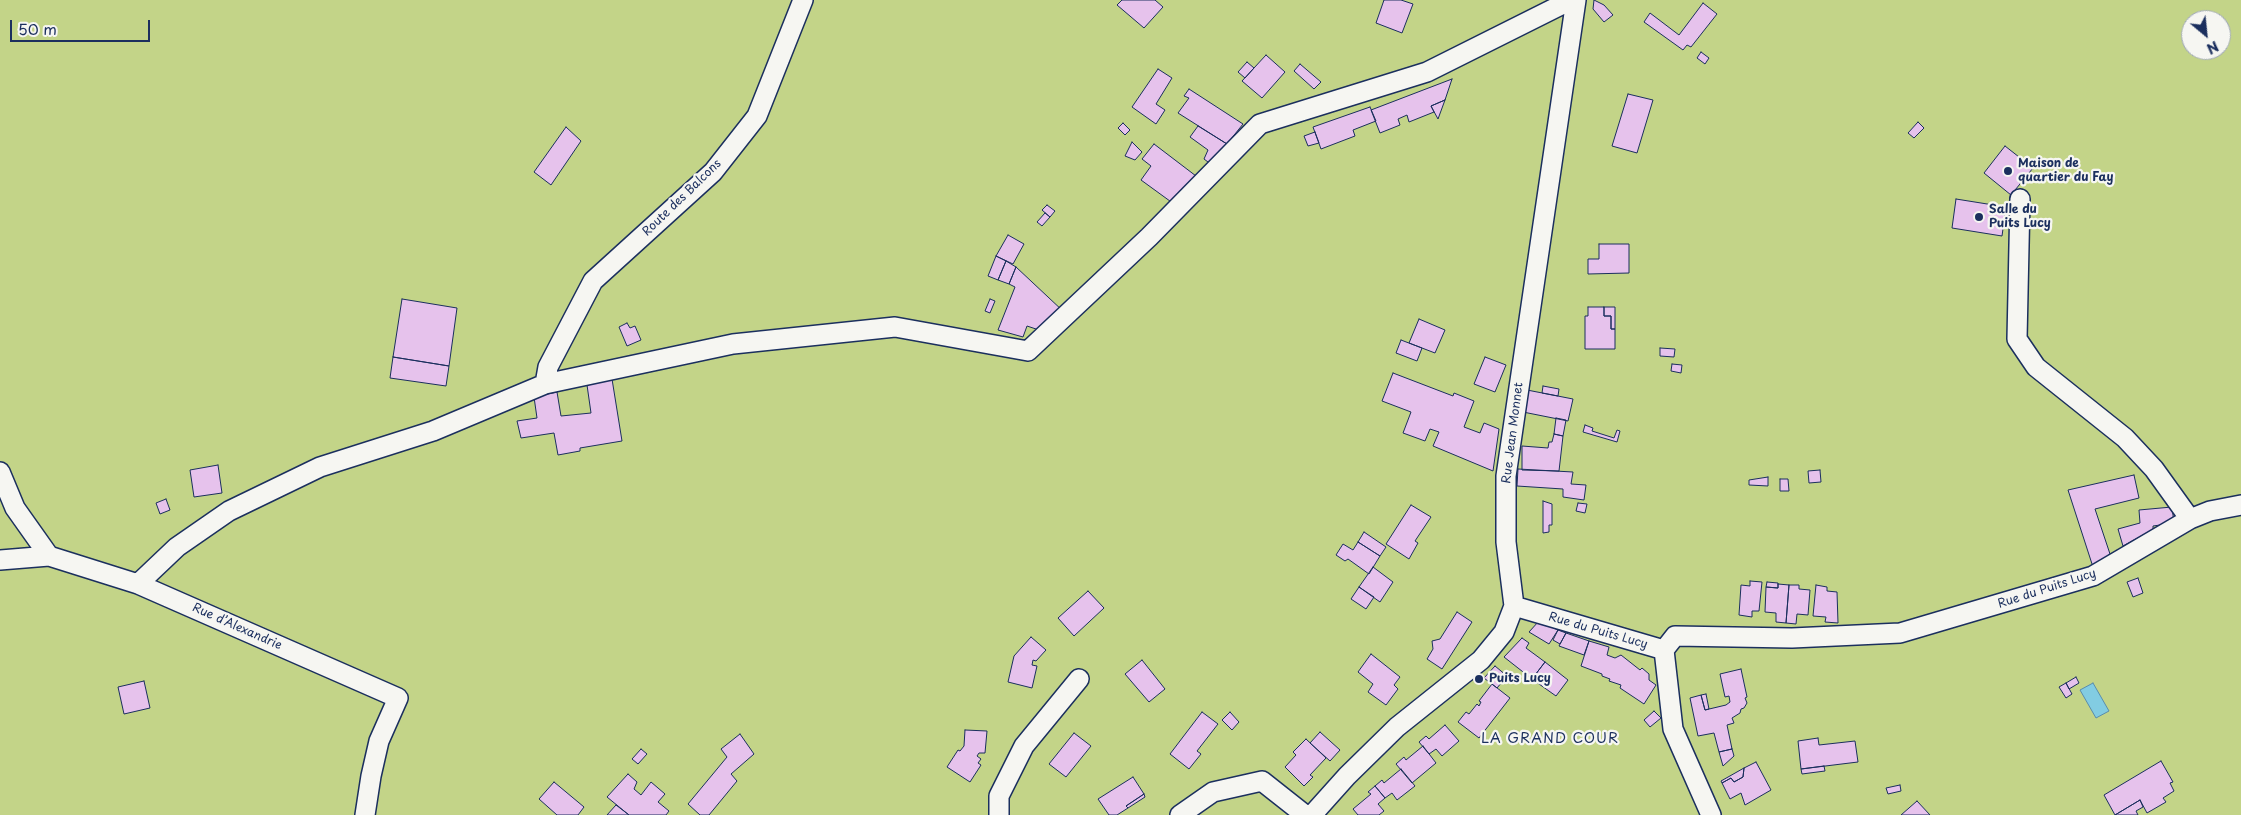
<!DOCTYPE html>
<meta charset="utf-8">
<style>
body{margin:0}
#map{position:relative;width:2241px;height:815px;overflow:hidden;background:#f6f6f2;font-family:"Playpen Sans",sans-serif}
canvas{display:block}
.north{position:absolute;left:2181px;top:10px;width:50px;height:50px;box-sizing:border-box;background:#f6f6f2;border:1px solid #9ea6b7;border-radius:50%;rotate:152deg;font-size:14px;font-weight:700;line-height:20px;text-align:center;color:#1b2f5e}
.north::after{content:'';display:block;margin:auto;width:18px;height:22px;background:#1b2f5e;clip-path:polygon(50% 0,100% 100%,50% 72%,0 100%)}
.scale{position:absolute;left:10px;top:20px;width:140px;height:22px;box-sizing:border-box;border:2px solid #1b2f5e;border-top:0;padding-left:6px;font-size:15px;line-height:18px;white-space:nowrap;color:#1b2f5e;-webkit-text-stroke:4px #f6f6f2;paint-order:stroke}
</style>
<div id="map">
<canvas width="2241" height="815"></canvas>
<div class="north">N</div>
<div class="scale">50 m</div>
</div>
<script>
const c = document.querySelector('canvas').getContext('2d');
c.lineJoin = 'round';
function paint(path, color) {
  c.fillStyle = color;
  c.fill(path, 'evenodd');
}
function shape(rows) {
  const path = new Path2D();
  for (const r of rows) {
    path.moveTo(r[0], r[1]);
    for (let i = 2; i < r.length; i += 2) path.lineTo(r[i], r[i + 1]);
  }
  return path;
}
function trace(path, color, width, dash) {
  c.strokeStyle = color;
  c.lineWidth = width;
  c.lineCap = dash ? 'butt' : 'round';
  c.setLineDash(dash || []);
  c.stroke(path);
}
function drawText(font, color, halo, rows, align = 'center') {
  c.font = font + ' "Playpen Sans",sans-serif';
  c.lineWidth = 4.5;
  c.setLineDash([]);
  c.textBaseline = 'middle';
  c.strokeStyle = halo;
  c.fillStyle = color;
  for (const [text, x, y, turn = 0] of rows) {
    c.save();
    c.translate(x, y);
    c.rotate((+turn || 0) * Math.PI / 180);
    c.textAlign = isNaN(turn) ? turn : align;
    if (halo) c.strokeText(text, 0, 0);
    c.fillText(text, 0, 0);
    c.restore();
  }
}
paint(shape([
 [0,0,2241,0,2241,815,0,815],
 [2191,20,2221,20,2221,50,2191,50]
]), '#c3d488');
const water = shape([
 [2093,683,2109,711,2096,718,2080,690,2093,683]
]);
paint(water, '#82cce2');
trace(water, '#598dad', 1);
const building = shape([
 [1122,0,1155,0,1163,7,1144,28,1117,5,1122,0],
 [1384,0,1401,0,1413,4,1402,33,1376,23,1384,0],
 [1594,0,1604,5,1613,15,1604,22,1593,9,1594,0],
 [1703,3,1717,14,1691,47,1687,45,1683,50,1644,22,1650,13,1679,35,1703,3],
 [1701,52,1709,58,1705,64,1697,58,1701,52],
 [1266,55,1285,72,1262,98,1242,81,1266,55],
 [1247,62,1254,68,1245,78,1238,72,1247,62],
 [1300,64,1321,82,1314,89,1294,71,1300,64],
 [1158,69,1172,78,1156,104,1165,110,1156,124,1132,107,1158,69],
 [1452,79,1445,100,1431,106,1434,112,1409,122,1407,115,1398,119,1400,125,1380,133,1371,110,1452,79],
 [1189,89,1243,124,1227,144,1178,113,1189,98,1184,96,1189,89],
 [1628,94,1653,100,1637,153,1612,146,1628,94],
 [1445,100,1438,119,1431,106,1445,100],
 [1370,107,1376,121,1353,130,1355,136,1321,149,1313,127,1370,107],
 [1918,122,1924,128,1914,138,1908,133,1918,122],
 [1123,123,1130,130,1125,135,1118,128,1123,123],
 [1198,126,1227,144,1212,165,1204,159,1208,150,1190,137,1198,126],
 [566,127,581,141,551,185,534,172,566,127],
 [1315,132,1319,143,1308,146,1304,136,1315,132],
 [1132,142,1142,152,1135,160,1125,156,1132,142],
 [1154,144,1196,176,1174,204,1141,180,1151,166,1142,159,1154,144],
 [2005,146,2033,168,2011,195,1984,173,2005,146],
 [1956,199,2006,207,2002,236,1952,228,1956,199],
 [1047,205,1055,211,1050,217,1042,210,1047,205],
 [1045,213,1050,217,1042,226,1037,222,1045,213],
 [1008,235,1024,244,1013,264,996,256,1008,235],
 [1599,244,1629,244,1629,273,1588,274,1588,259,1599,259,1599,244],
 [996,256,1006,261,998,280,988,276,996,256],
 [1006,261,1016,267,1009,284,998,280,1006,261],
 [1016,267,1064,312,1039,330,1027,326,1023,337,998,330,1015,287,1009,284,1016,267],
 [402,299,457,308,449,366,393,357,402,299],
 [990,299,995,301,990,313,985,311,990,299],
 [1588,307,1604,307,1604,316,1611,316,1611,329,1615,329,1615,349,1585,349,1585,316,1588,316,1588,307],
 [1604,307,1615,307,1615,329,1611,329,1611,316,1604,316,1604,307],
 [1419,319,1445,330,1435,353,1409,343,1419,319],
 [627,323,630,328,635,326,641,340,627,346,619,327,627,323],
 [1401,340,1422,348,1417,361,1396,353,1401,340],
 [1660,348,1675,349,1674,357,1660,356,1660,348],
 [393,357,449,366,446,386,390,378,393,357],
 [1485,357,1506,365,1495,392,1474,384,1485,357],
 [1672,364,1682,365,1681,373,1671,371,1672,364],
 [1393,373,1453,396,1454,393,1474,401,1464,427,1480,433,1484,423,1499,429,1493,471,1433,446,1439,432,1430,429,1425,441,1403,433,1411,412,1382,401,1393,373],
 [612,379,622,441,580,448,580,451,558,455,554,433,521,438,517,421,537,418,534,397,557,392,561,416,591,413,587,385,612,379],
 [1543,386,1559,389,1558,396,1542,393,1543,386],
 [1527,390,1573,399,1568,421,1523,412,1527,390],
 [1556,418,1566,420,1563,436,1554,434,1556,418],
 [1585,425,1593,428,1592,431,1614,438,1617,430,1620,431,1617,442,1583,432,1585,425],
 [1554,434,1563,436,1559,471,1522,470,1522,446,1548,448,1549,442,1552,442,1554,434],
 [218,465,222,493,194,497,190,470,218,465],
 [1518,469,1573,472,1571,484,1586,485,1584,500,1563,497,1563,489,1517,486,1518,469],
 [1820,470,1821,482,1809,483,1808,471,1820,470],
 [2134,475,2139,498,2095,509,2110,554,2093,567,2068,490,2134,475],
 [1768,477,1768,486,1749,485,1749,480,1768,477],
 [1780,479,1788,479,1789,491,1780,491,1780,479],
 [166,499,170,510,160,514,156,503,166,499],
 [1543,501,1552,504,1552,525,1549,525,1549,532,1543,533,1543,501],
 [1578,503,1587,504,1585,513,1576,511,1578,503],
 [1411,505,1431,517,1415,541,1418,543,1409,559,1386,544,1411,505],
 [2172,507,2174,523,2153,526,2153,533,2143,535,2123,546,2118,529,2140,523,2139,510,2172,507],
 [1364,532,1386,547,1380,556,1358,542,1364,532],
 [1358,542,1380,556,1369,574,1348,559,1345,561,1336,555,1343,544,1353,550,1358,542],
 [1373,567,1393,582,1380,602,1359,587,1373,567],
 [2138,578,2143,593,2133,597,2127,582,2138,578],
 [1750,581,1762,582,1759,611,1752,611,1752,617,1739,615,1741,585,1750,586,1750,581],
 [1767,582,1778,583,1778,588,1766,587,1767,582],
 [1778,584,1789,585,1786,623,1776,622,1776,613,1765,612,1766,587,1778,588,1778,584],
 [1789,585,1799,585,1799,589,1810,590,1808,615,1797,614,1796,624,1786,623,1789,585],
 [1816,585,1827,587,1827,591,1837,592,1838,623,1825,622,1826,617,1813,616,1816,585],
 [1359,587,1374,597,1366,609,1351,599,1359,587],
 [1088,591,1104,608,1074,636,1058,618,1088,591],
 [1457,612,1472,622,1442,669,1427,659,1433,649,1432,641,1440,639,1457,612],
 [1539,621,1558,630,1549,644,1529,632,1539,621],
 [1558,630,1566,633,1560,644,1553,640,1558,630],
 [1566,633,1589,641,1584,655,1559,646,1566,633],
 [1031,637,1046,650,1036,661,1033,660,1032,665,1037,666,1032,688,1008,682,1014,656,1031,637],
 [1522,638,1529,643,1526,648,1545,662,1532,679,1504,657,1522,638],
 [1589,641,1609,647,1607,655,1615,658,1621,655,1640,670,1642,668,1649,674,1649,680,1656,685,1644,704,1620,688,1621,685,1609,681,1610,679,1602,676,1602,674,1581,666,1589,641],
 [1371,654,1400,677,1394,685,1398,689,1386,705,1368,692,1373,684,1358,672,1371,654],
 [1142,660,1165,689,1149,702,1125,674,1142,660],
 [1545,662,1568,680,1556,696,1532,679,1545,662],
 [1495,666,1507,676,1497,688,1484,678,1495,666],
 [1741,669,1747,697,1745,698,1747,703,1744,708,1741,709,1740,713,1732,718,1734,723,1727,725,1732,749,1719,752,1714,733,1698,736,1690,698,1701,695,1705,710,1726,705,1730,702,1729,696,1725,697,1720,674,1741,669],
 [2076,677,2079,683,2069,689,2066,683,2076,677],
 [144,681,150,708,124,714,118,687,144,681],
 [2066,683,2072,694,2066,698,2059,687,2066,683],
 [1492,684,1510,698,1479,738,1458,722,1466,712,1469,714,1477,704,1479,706,1481,702,1479,701,1492,684],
 [1706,694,1709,709,1705,710,1701,695,1706,694],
 [1654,711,1661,718,1650,727,1644,720,1654,711],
 [1202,712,1218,724,1197,751,1201,754,1189,769,1170,754,1202,712],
 [1230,712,1239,722,1232,730,1222,720,1230,712],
 [1445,725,1459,741,1442,756,1436,749,1429,754,1419,742,1426,736,1429,739,1445,725],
 [965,730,987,731,985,753,979,753,977,756,981,759,978,763,981,765,970,782,947,767,958,750,960,751,964,746,965,730],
 [1320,732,1340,750,1330,761,1310,743,1320,732],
 [1074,733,1091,746,1066,777,1049,764,1074,733],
 [740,734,754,754,731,774,737,781,709,815,700,815,688,804,727,757,721,749,740,734],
 [1818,738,1819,745,1855,741,1858,762,1801,769,1798,741,1818,738],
 [1306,739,1326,758,1310,775,1313,777,1304,786,1285,767,1296,755,1293,752,1306,739],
 [1423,746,1436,763,1412,783,1396,764,1404,757,1406,760,1423,746],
 [641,749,647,754,638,764,632,759,641,749],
 [1732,749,1734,756,1723,766,1719,752,1732,749],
 [2161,761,2173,782,2170,783,2174,791,2163,798,2166,802,2147,813,2140,800,2115,815,2104,795,2161,761],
 [1756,762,1771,790,1745,805,1741,793,1730,799,1722,783,1731,778,1734,782,1743,777,1744,768,1756,762],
 [1824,766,1825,771,1802,774,1801,769,1824,766],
 [1744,768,1743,777,1734,782,1731,778,1722,783,1721,781,1744,768],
 [1401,769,1415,786,1397,800,1392,793,1385,798,1375,786,1382,780,1384,783,1401,769],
 [628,774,637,782,634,789,641,795,651,782,665,794,658,802,669,811,666,815,629,815,607,797,628,774],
 [1133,777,1144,794,1126,806,1128,808,1117,815,1109,815,1098,799,1133,777],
 [554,782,584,807,578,815,557,815,539,799,554,782],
 [1900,785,1901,791,1888,794,1886,788,1900,785],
 [1375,786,1385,798,1378,804,1384,811,1379,815,1358,815,1353,809,1371,794,1368,792,1375,786],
 [1144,794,1145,797,1128,808,1126,806,1144,794],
 [2140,800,2143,807,2136,811,2138,815,2115,815,2140,800],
 [1917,801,1930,815,1901,815,1917,801],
 [616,805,629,815,607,815,616,805]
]);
paint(building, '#e6c2ec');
trace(building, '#1b2f5e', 1);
const minor = shape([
 [545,384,548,367,593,281,713,172,757,116,803,0],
 [0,472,15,508,49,556,138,584,398,698,379,741,371,776,365,815],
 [2190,519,2210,511,2241,505],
 [0,560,49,556],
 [138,584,177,547,229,511,320,467,433,431,545,384,733,344,895,327,1028,351,1149,237,1260,124,1427,72,1571,0],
 [1514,606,1664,650],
 [1664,650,1675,636,1792,638,1900,633,2093,576,2190,519,2154,469,2125,438,2036,367,2017,339,2020,199],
 [1664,650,1673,729,1711,815],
 [999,815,999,796,1024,746,1079,679],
 [1180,815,1213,792,1262,781,1305,815],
 [1312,815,1347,776,1397,727,1481,660,1504,632,1514,606,1506,542,1506,476,1576,0]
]);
trace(minor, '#1b2f5e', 22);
trace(minor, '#f6f6f2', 19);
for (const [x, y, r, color] of [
 [2008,171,5,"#1b2f5e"],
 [1979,217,5,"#1b2f5e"],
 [1479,679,5,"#1b2f5e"]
]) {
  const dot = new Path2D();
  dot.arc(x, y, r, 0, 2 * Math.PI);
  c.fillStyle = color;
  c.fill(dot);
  trace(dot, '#f6f6f2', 2);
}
drawText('bold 12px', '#1b2f5e', '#f6f6f2', [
 ["Maison de",2018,164],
 ["quartier du Fay",2018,178],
 ["Salle du",1989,210],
 ["Puits Lucy",1989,224],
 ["Puits Lucy",1489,679]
], 'left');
drawText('12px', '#1b2f5e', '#f6f6f2', [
 ["Route des Balcons",682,198,-44],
 ["Rue Jean Monnet",1513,433,-83],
 ["Rue du Puits Lucy",2047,589,-18],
 ["Rue d’Alexandrie",237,627,24],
 ["Rue du Puits Lucy",1598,631,16]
]);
c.letterSpacing = '1px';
drawText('14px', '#1b2f5e', '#f6f6f2', [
 ["LA GRAND COUR",1550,739]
]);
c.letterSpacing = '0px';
</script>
